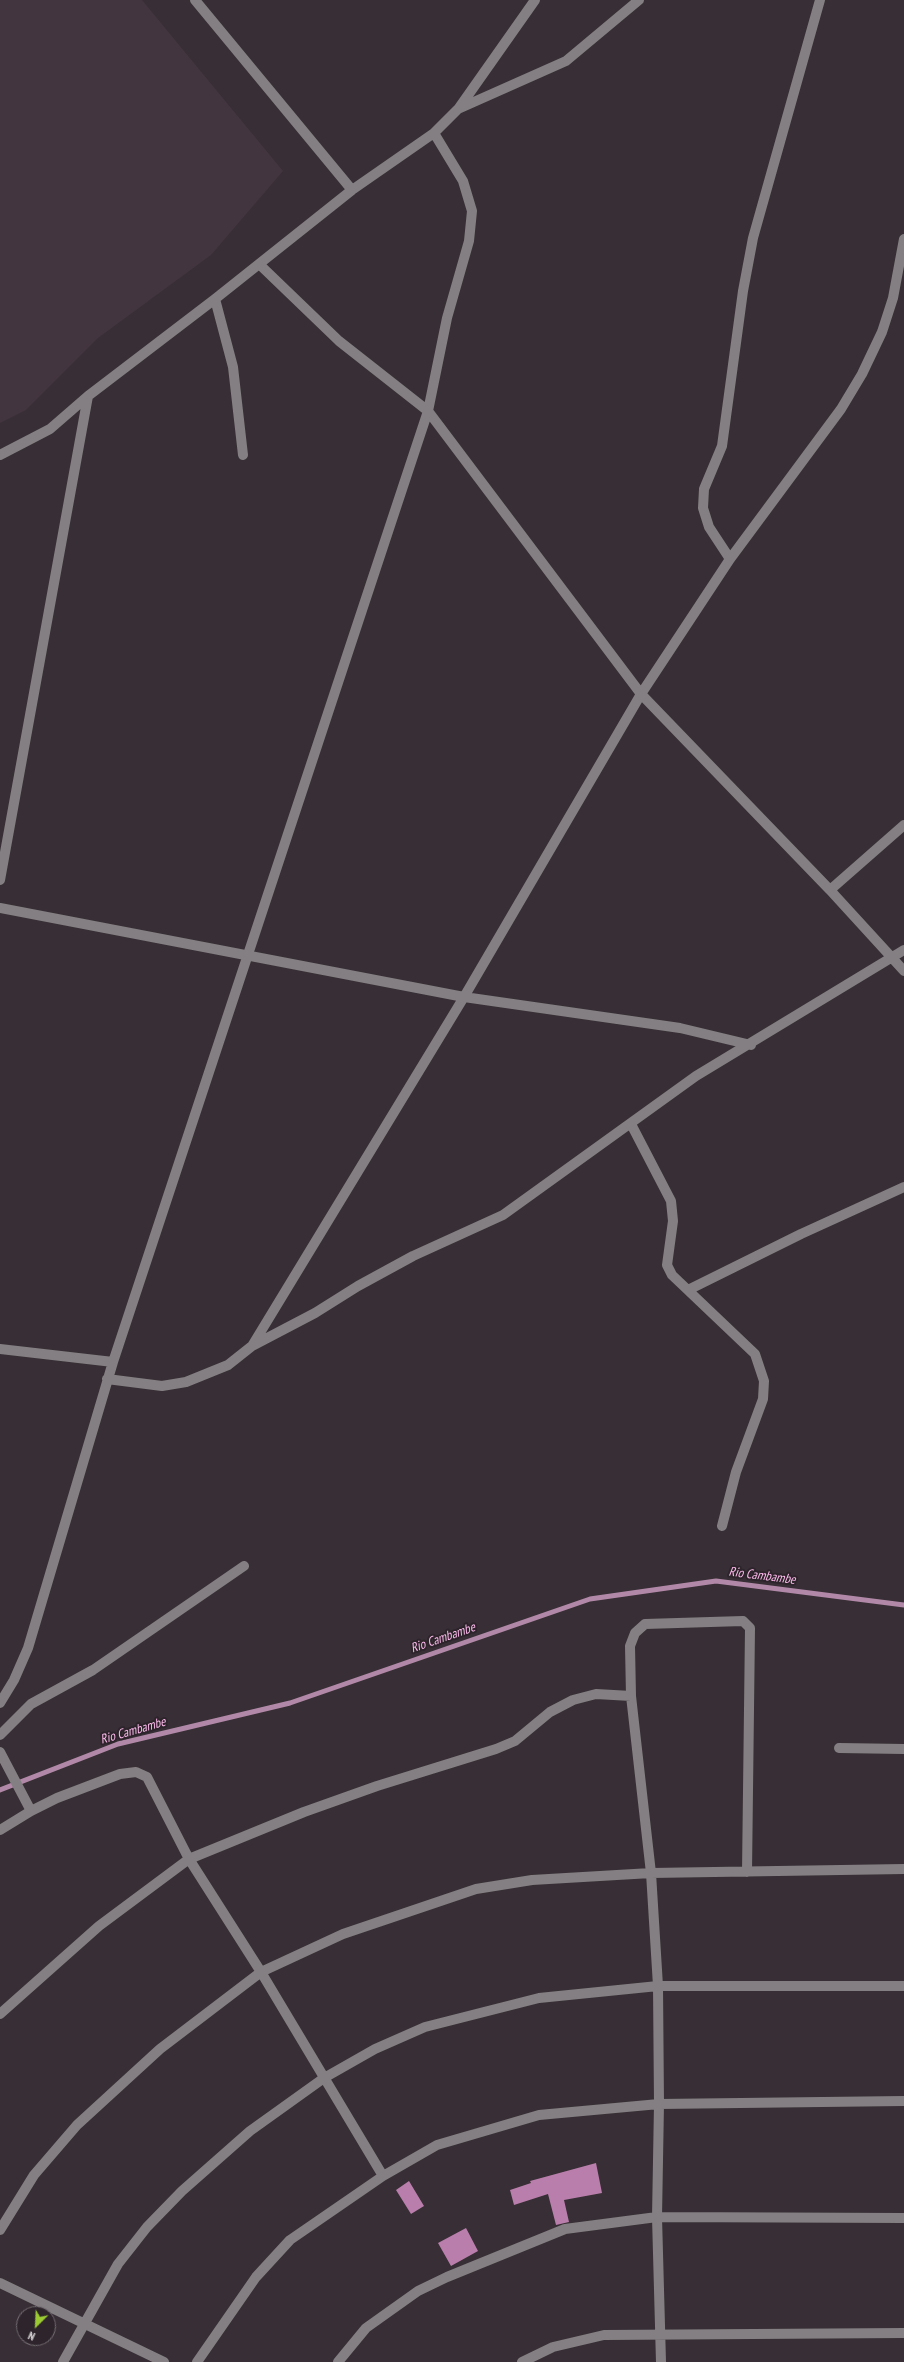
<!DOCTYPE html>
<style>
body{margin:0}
#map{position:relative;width:904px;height:2362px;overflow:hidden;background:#372f35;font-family:"PT Sans Narrow",sans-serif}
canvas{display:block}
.north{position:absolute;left:16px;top:2306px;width:40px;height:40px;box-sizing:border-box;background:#2d252b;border:1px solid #756e73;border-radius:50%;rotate:204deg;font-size:11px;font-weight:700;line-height:16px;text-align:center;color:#e0dbdf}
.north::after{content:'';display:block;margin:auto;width:14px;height:18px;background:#9cca32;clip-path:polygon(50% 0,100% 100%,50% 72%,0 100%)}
</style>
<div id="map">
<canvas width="904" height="2362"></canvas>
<div class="north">N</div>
</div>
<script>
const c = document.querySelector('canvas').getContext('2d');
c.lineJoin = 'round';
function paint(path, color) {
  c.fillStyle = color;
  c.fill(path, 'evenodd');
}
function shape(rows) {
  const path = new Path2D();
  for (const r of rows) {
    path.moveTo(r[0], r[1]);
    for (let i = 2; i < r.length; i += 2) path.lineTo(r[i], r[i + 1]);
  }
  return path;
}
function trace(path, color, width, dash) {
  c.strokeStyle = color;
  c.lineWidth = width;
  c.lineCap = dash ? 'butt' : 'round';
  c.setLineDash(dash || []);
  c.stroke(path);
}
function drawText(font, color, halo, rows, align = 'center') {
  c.font = font + ' "PT Sans Narrow",sans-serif';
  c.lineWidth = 4;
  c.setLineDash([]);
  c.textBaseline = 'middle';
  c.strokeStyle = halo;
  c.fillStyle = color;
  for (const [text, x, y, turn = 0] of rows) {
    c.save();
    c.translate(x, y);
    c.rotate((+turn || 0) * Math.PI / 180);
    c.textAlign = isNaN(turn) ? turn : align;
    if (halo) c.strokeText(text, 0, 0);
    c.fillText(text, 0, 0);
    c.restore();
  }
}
paint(shape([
 [0,0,142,0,283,171,211,255,98,338,26,410,0,423]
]), '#43353f');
trace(shape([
 [0,1790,118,1744,290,1703,590,1599,716,1581,904,1605]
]), '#b288a8', 5);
paint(shape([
 [596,2163,602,2193,564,2200,569,2222,556,2225,548,2194,514,2205,510,2190,531,2183,530,2181],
 [409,2181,424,2206,411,2214,396,2190],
 [466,2228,478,2251,451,2266,438,2243]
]), '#ba7eac');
trace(shape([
 [195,0,352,190],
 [459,108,535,0],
 [259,264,339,341,428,411,641,694,830,890,904,971],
 [215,299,233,367,243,455],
 [0,455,50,429,88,396,215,299,352,190,434,133,458,109,566,61,639,0],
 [730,559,709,527,703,508,704,489,722,446,743,291,753,238,820,0],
 [0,880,88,396],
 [830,890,904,825],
 [0,908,464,997,680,1028,751,1045],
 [631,1124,671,1201,673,1221,667,1265,672,1275,755,1354,764,1381,763,1399,736,1472,722,1526],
 [688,1290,801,1234,904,1187],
 [252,1346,464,997,641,694,730,559,841,409,862,374,882,332,893,298,904,239],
 [0,1349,113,1362],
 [107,1379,162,1386,186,1382,228,1365,252,1346,315,1313,358,1286,413,1256,503,1215,696,1076,904,950],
 [0,1703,14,1680,28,1648,113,1362,428,411,447,318,469,241,472,211,463,181,434,133],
 [0,1735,31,1704,93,1670,244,1566],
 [839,1748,904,1749],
 [0,1752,31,1811],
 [0,1830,31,1811,57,1798,120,1774,136,1772,147,1777,189,1859,261,1972,383,2176],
 [0,2014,99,1926,189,1859,304,1812,377,1786,496,1749,515,1741,550,1712,573,1700,596,1694,631,1696],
 [0,2230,34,2175,77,2125,160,2049,261,1972,343,1934,476,1889,532,1880,651,1873,904,1869],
 [0,2283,164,2362],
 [63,2362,118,2264,147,2227,182,2191,250,2131,324,2078,375,2049,425,2027,539,1998,658,1986,904,1986],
 [197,2362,256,2277,290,2240,383,2176,437,2145,539,2115,659,2104,904,2101],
 [338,2362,366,2328,418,2291,447,2277,565,2229,657,2217,904,2218],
 [522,2362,553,2347,604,2335,904,2333],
 [661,2362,657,2217,659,2104,658,1986,651,1873,631,1696,630,1646,635,1633,645,1624,743,1621,750,1628,747,1872]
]), '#847f82', 10);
drawText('italic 13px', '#fdbaec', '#2d252b', [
 ["Rio Cambambe",762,1576,7],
 ["Rio Cambambe",443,1638,-19],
 ["Rio Cambambe",133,1731,-16]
]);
</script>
